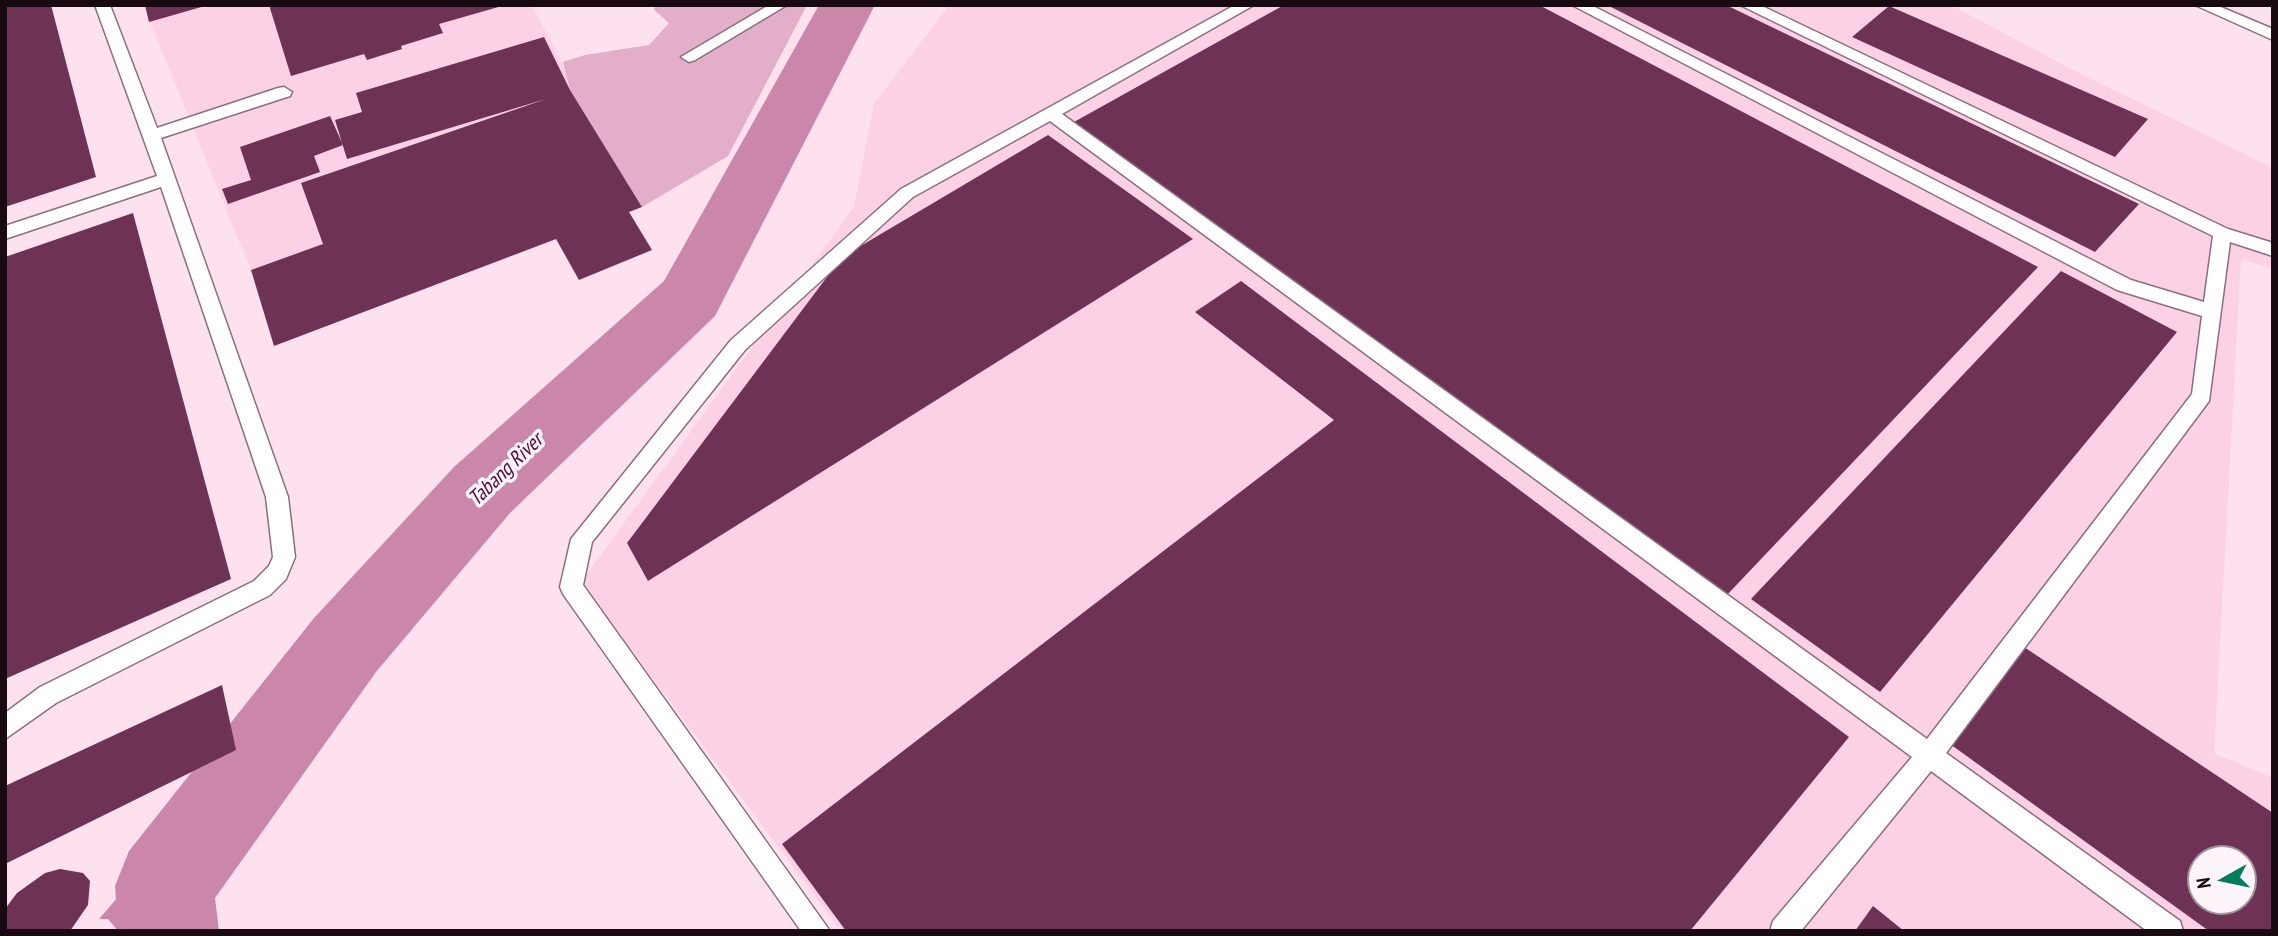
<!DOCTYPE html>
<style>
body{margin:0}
#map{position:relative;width:2278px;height:936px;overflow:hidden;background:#fee1ef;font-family:"PT Sans Narrow",sans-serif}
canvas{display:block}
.frame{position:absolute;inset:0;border:7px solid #170b11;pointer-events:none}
.north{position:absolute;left:2187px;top:845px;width:70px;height:70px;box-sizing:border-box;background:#fdf5f9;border:2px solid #a1979c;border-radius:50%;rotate:261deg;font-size:19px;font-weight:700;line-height:28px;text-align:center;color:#170b11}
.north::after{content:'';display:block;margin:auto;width:24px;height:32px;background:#007e5e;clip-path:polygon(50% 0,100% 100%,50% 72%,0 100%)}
</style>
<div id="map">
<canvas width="2278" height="936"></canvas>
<div class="frame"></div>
<div class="north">N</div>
</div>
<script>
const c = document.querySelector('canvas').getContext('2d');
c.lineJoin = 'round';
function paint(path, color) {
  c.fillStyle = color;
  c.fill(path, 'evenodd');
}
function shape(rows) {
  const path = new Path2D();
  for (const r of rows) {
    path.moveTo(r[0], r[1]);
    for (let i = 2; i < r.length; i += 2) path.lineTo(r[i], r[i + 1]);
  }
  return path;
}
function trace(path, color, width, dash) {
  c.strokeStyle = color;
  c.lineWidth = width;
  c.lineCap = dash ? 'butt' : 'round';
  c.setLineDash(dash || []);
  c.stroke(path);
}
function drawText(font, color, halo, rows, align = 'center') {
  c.font = font + ' "PT Sans Narrow",sans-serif';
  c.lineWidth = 7;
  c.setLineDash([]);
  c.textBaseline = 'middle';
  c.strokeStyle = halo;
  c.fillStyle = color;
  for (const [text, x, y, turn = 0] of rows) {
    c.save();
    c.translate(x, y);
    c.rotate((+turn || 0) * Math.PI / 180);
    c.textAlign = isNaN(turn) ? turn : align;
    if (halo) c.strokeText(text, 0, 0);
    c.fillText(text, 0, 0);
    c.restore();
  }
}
paint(shape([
 [143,5,532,5,626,186,642,207,274,346,251,270],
 [949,5,1951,5,2071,69,2273,168,2273,269,2241,259,2214,753,2273,778,2273,931,841,931,581,582,854,207,874,104],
 [2201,859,2243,859,2243,901,2201,901]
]), '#fcd1e6');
paint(shape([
 [655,5,807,5,728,156,642,207,570,90,563,62,585,55,649,45,669,23,654,10]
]), '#e3aec9');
paint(shape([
 [235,771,218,793,216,799,219,804,205,818,209,819,193,834,167,873,169,905,160,918,179,921,181,931,118,931,108,919,99,919,118,897,128,878,153,853,161,830,200,806,220,776]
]), '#ca87aa');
paint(shape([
 [819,5,875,5,715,316,510,513,376,672,215,898,219,931,118,931,115,886,129,851,314,618,454,467,664,281,819,5]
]), '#ca87aa');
paint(shape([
 [5,5,51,5,96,177,5,207],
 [145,5,205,5,205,6,149,22],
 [269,5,501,5,502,6,439,24,443,33,401,46,402,49,367,60,364,54,291,76],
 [1284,5,1539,5,2038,267,1726,596,1074,122],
 [1607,5,1726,5,2139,204,2095,252],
 [1889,6,2148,119,2115,157,1852,37],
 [544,37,570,90,642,207,629,212,652,250,579,280,556,239,274,346,251,270,323,244,301,183,546,99,347,159,335,120,362,112,356,93],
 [330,116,343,145,314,156,320,172,228,204,222,189,251,180,240,147],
 [1048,135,1193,239,648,581,627,543,842,257],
 [133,213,231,579,5,679,5,257],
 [2061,271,2177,332,1880,692,1751,599],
 [1241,281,1849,737,1690,931,846,931,782,844,1334,420,1195,312],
 [2024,647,2273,813,2273,931,2209,931,1950,744],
 [2201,859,2243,859,2243,901,2201,901],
 [222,685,236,750,5,864,5,786],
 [60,869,83,873,90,881,88,905,70,931,5,931,5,909,17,893,45,873],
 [1873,906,1904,931,1855,931]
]), '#6e3354');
const service = shape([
 [95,5,110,5,157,128,278,88,284,87,292,92,290,96,161,138,288,497,295,557,286,579,270,595,56,703,5,739,5,713,40,687,254,581,269,566,273,557,266,497,161,187,5,239,5,226,157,176,95,5],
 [769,5,787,5,695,60,689,62,681,57,769,5],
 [1235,5,1254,5,1062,114,1927,739,2192,394,2202,316,2117,290,1572,5,1591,5,2131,280,2204,302,2213,236,1740,5,1760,5,2228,229,2273,243,2273,256,2230,242,2209,401,1946,753,2180,921,2183,931,2147,931,1931,771,1801,931,1770,931,1773,921,1912,757,1050,121,913,197,745,350,592,542,583,585,830,931,801,931,563,594,560,587,571,539,731,340,901,189,1235,5],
 [2195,5,2216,5,2273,29,2273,40,2195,5]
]);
trace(service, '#8d6e7e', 3);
paint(service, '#fff');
drawText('italic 21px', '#58063c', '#fdf5f9', [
 ["Tabang River",506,470,-44]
]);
</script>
